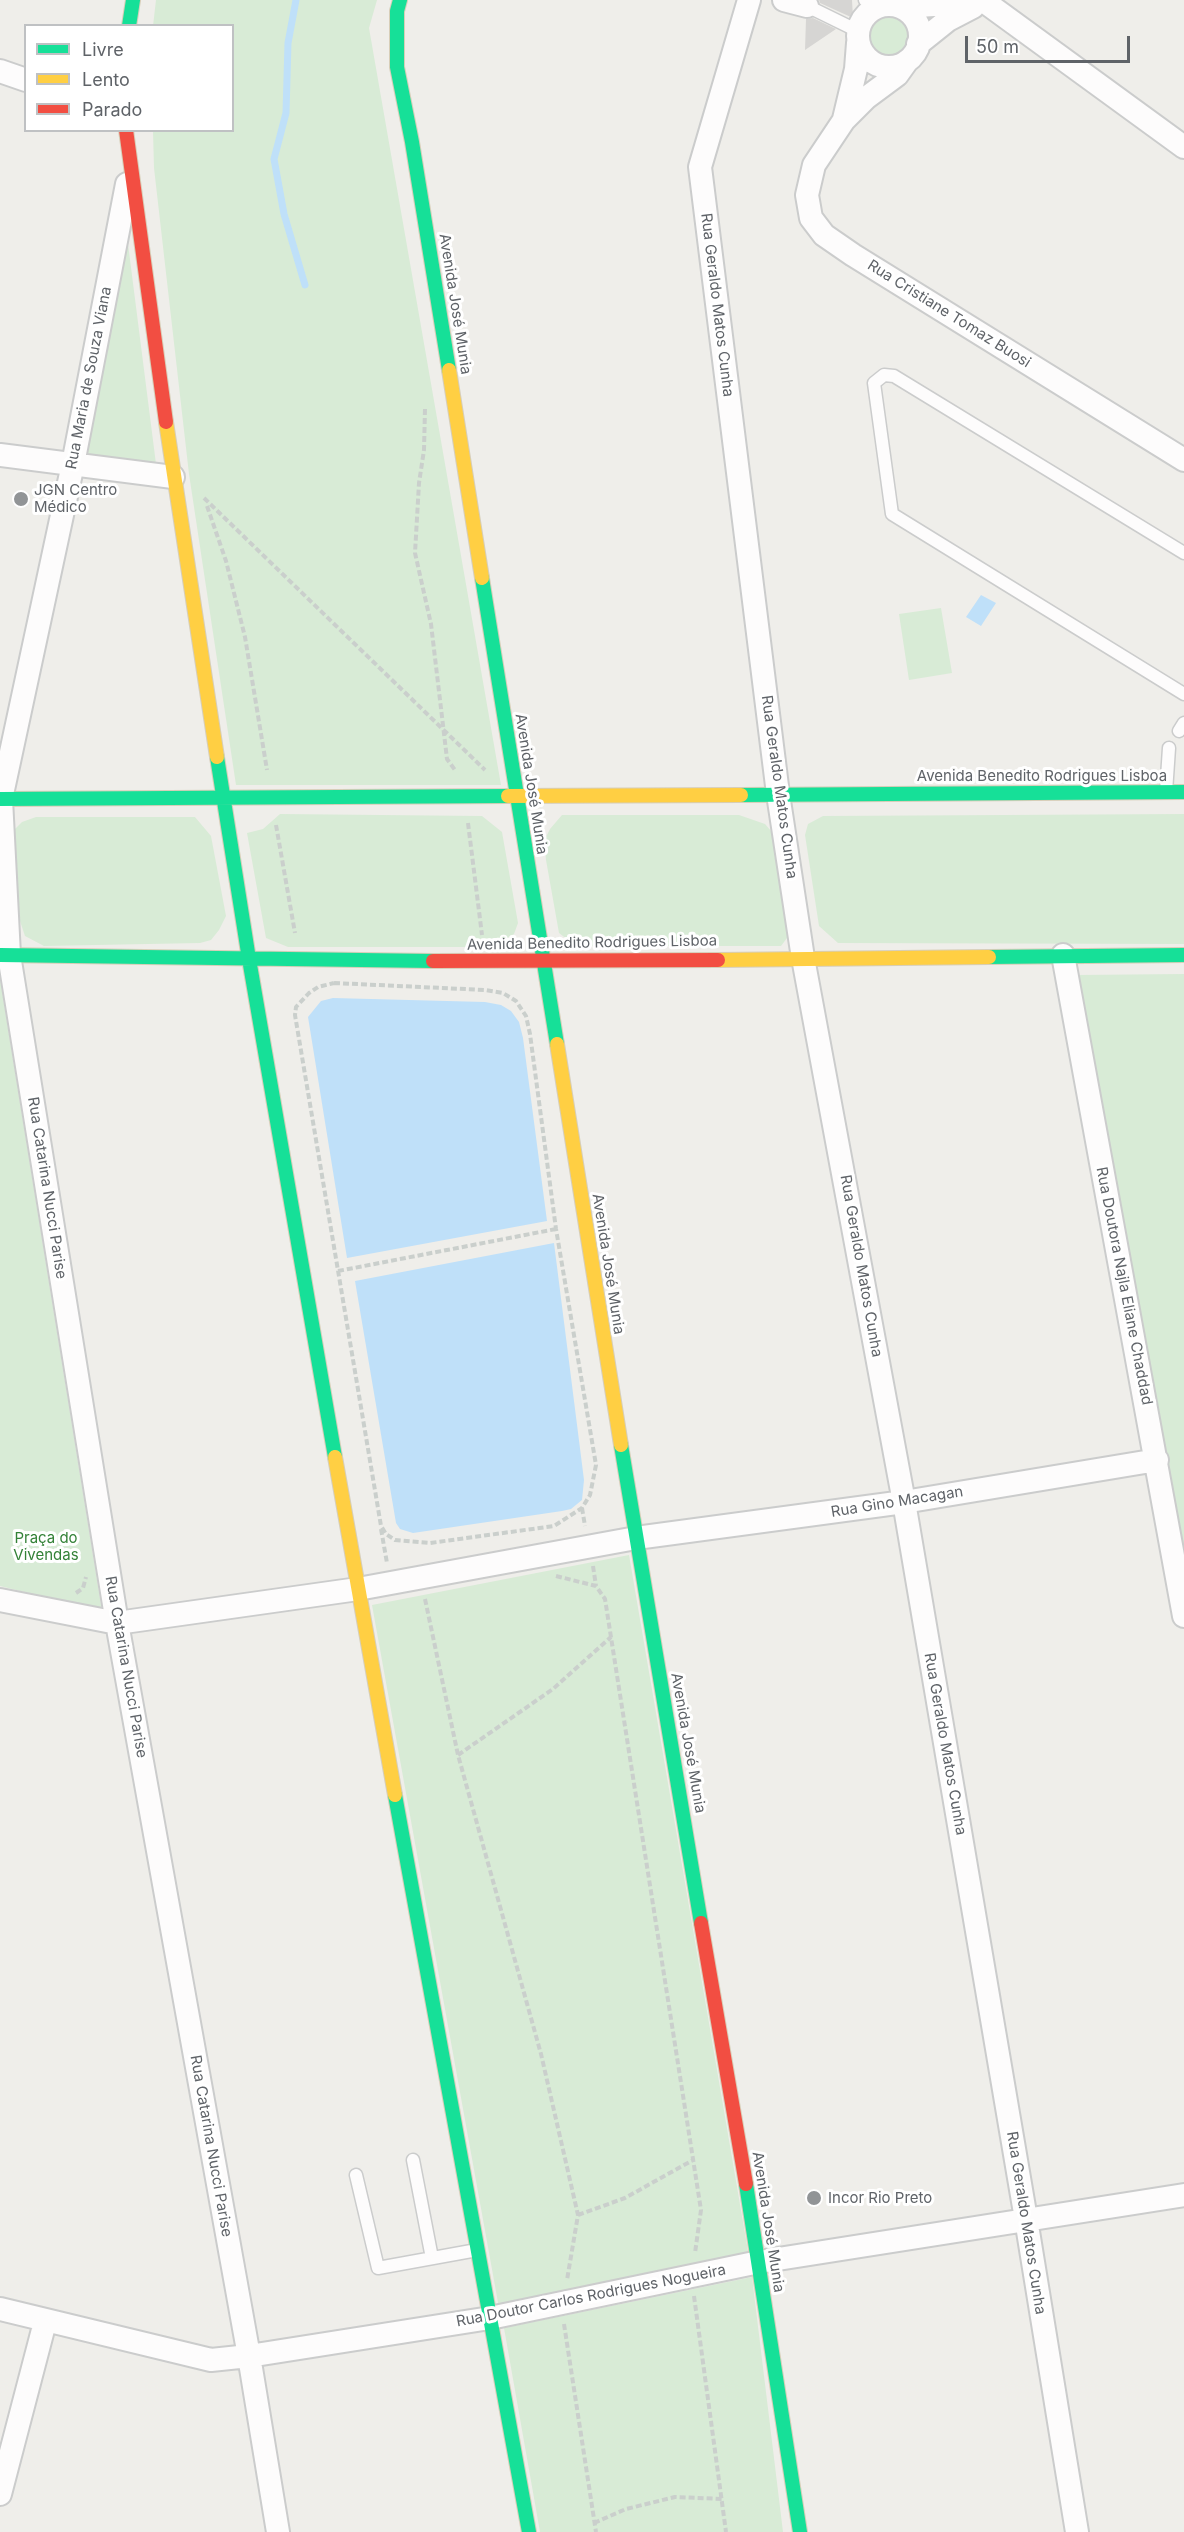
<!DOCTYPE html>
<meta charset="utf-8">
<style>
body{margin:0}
#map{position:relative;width:1184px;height:2532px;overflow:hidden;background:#efeeea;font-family:Inter,sans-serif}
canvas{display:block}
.legend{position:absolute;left:24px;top:24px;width:210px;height:108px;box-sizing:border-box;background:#fff;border:2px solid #bfc1c3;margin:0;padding:8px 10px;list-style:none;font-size:18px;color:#5f6368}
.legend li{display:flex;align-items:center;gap:12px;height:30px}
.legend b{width:30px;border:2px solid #bfc1c3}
.scale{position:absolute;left:965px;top:36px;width:165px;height:27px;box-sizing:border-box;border:3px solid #5f6368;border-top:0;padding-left:8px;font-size:18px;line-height:21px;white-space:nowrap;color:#5f6368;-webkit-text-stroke:4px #fff;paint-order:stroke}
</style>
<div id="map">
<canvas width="1184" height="2532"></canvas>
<ul class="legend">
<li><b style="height:8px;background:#16e098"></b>Livre</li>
<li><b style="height:8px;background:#ffcf43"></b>Lento</li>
<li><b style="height:8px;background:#f24e42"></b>Parado</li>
</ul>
<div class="scale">50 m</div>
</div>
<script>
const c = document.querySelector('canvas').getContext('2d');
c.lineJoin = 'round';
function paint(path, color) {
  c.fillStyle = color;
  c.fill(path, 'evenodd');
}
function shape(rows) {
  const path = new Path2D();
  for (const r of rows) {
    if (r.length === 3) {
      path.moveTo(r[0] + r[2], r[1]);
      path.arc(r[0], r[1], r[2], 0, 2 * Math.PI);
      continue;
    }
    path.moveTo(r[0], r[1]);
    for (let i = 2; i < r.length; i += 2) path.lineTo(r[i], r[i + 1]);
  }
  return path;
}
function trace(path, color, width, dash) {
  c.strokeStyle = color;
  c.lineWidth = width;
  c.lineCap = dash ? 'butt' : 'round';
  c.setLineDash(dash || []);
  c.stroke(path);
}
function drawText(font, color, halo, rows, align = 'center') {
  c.font = font + ' Inter,sans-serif';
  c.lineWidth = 6;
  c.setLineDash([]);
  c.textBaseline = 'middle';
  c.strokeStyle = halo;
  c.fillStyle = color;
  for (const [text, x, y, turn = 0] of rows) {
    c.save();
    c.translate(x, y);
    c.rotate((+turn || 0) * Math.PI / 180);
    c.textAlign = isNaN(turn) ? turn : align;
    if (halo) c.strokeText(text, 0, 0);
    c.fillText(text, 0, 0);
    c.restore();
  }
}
paint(shape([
 [156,0,377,0,369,28,501,785,236,785,189,474,154,168,153,131,232,130,232,26,153,26],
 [887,37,22],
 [127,236,156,464,85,455],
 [941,608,952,673,909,680,899,614],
 [280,814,482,816,502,832,518,923,514,934,491,947,288,947,266,938,247,833,263,829],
 [1184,814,1184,944,838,943,819,926,805,835,808,824,823,816],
 [562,815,739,815,765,824,778,839,792,927,787,938,781,946,576,946,559,933,546,860,544,841,550,829],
 [36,817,195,817,211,836,226,916,219,930,211,940,200,943,44,946,25,936,20,921,9,843,14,830,22,822],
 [1184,974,1184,1574,1076,975],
 [0,979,102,1611,0,1586],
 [629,1555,749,2257,499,2308,372,1605],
 [752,2277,783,2532,540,2532,504,2328]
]), '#d8ebd6');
paint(shape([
 [981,595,996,603,981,626,966,617],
 [333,998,485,1002,501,1005,511,1011,519,1022,523,1038,547,1221,347,1258,308,1017,321,1001],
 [554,1243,584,1480,582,1500,571,1509,562,1511,413,1533,400,1529,396,1523,355,1281]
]), '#bfe0f9');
trace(shape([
 [296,0,288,43,286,113,274,159,284,214,305,285]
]), '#bfe0f9', 7);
paint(shape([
 [819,0,852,0,853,18,820,3],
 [813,18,836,29,805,50,806,19]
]), '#d6d5d3');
const lane = shape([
 [865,0,878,7],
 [807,6,858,31],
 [1184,553,894,376,884,375,874,383,892,514,1184,694],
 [1179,731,1184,723],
 [1166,792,1169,748],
 [413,2160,432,2258],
 [356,2175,378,2268,477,2250]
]);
const street = shape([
 [749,0,700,167,778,794,803,958,904,1502,1026,2219,1077,2532],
 [784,0,807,6],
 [889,36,31],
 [900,7,985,2,1184,147],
 [918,44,948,20,973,7],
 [907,61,897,75,866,98,844,120,814,165,807,195,811,218,824,235,853,255,1184,460],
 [0,71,26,80],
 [844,119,856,69,858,43],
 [127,184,73,464,1,799,9,955,117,1623,249,2356,278,2532],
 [0,455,173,477],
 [1063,955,1184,1616],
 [0,1600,117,1623,358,1589,636,1538,904,1502,1157,1460],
 [0,2309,211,2360,249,2356,490,2318,759,2262,1184,2195],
 [0,2494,45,2322]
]);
const fast = shape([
 [400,0,397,11,397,67,412,142,449,370],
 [129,26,133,0],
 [482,578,557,1044],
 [217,757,249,959,335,1457],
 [741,795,1184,792],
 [0,799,508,796],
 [0,955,433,961],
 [989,957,1184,955],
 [621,1445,701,1923],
 [395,1795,529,2532],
 [746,2184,800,2532]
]);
const slow = shape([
 [449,370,482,578],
 [166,422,217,757],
 [508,796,741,795],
 [718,960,989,957],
 [557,1044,621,1445],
 [335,1457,395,1795]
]);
const jam = shape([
 [126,130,166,422],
 [433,961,718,960],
 [701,1923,746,2184]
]);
trace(lane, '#cbcccc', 15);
trace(street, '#cbcccc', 26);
trace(fast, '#d7ceb8', 16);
trace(slow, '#d7ceb8', 16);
trace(jam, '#d7ceb8', 16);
trace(shape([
 [425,409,424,450,419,483,415,553,431,624,447,759,455,770],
 [204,498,485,770],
 [207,506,226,561,245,637,267,770],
 [468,823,482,935],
 [276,825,295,933],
 [334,983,485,990,503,993,516,1001,526,1016,530,1034,556,1229,596,1465,590,1495,582,1508,554,1526,430,1543,395,1540,386,1534,381,1526,295,1015,296,1007,309,993,318,987,334,983],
 [338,1271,556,1229],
 [582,1508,585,1526],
 [381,1529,387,1563],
 [593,1566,596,1586],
 [556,1576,596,1586,605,1599,701,2210,695,2253],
 [76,1593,83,1588,86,1577],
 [425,1599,458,1755,541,2054,578,2215,567,2280],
 [458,1755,553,1689,611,1637],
 [578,2215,625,2198,693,2160],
 [694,2296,726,2532],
 [564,2324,596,2532],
 [594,2523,626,2509,675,2497,722,2499]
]), '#cacfcc', 4, [6, 3]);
trace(lane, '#fdfcfc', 12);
trace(street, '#fdfcfc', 22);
trace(fast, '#16e098', 14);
trace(slow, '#ffcf43', 14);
trace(jam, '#f24e42', 14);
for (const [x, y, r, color] of [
 [21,499,8,"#919496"],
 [814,2198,8,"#919496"]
]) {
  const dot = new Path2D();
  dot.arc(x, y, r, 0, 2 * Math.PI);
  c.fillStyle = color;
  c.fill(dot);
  trace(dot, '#fff', 2);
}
drawText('15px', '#5f6368', '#fff', [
 ["Avenida José Munia",455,304,81],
 ["Rua Geraldo Matos Cunha",717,305,83],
 ["Rua Cristiane Tomaz Buosi",949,314,32],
 ["Rua Maria de Souza Viana",89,378,-79],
 ["Avenida Benedito Rodrigues Lisboa",1042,776],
 ["Avenida José Munia",531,784,81],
 ["Rua Geraldo Matos Cunha",779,787,82],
 ["Avenida Benedito Rodrigues Lisboa",592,943,-1],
 ["Rua Catarina Nucci Parise",47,1188,81],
 ["Avenida José Munia",608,1264,81],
 ["Rua Geraldo Matos Cunha",861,1266,80],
 ["Rua Doutora Najla Eliane Chaddad",1124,1286,79],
 ["Rua Gino Macagan",897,1502,-9],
 ["Rua Catarina Nucci Parise",126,1667,80],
 ["Avenida José Munia",688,1743,80],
 ["Rua Geraldo Matos Cunha",945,1744,80],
 ["Rua Catarina Nucci Parise",211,2146,80],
 ["Avenida José Munia",768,2222,81],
 ["Rua Geraldo Matos Cunha",1026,2223,81],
 ["Rua Doutor Carlos Rodrigues Nogueira",591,2296,-11]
]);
drawText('15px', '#5f6368', '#fff', [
 ["JGN Centro",34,490],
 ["Médico",34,507],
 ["Incor Rio Preto",828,2198]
], 'left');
drawText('15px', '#348238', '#fff', [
 ["Praça do",46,1538],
 ["Vivendas",46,1555]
]);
</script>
